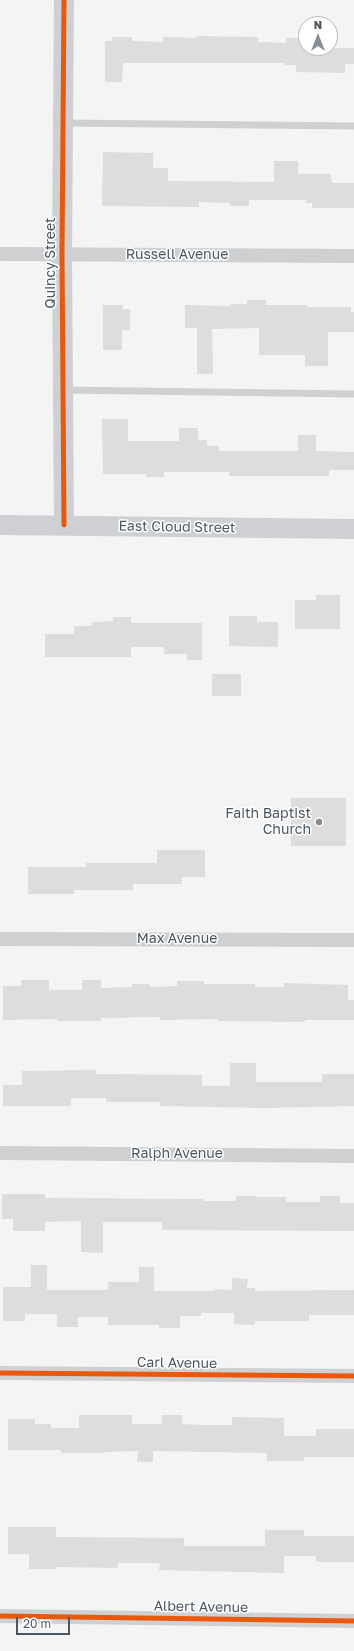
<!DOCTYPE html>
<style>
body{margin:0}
#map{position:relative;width:354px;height:1651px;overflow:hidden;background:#f4f4f4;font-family:"Golos Text",sans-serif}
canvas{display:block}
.north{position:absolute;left:298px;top:16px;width:40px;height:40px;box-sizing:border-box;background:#fff;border:1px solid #b7bbc0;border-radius:50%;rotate:0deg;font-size:11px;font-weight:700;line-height:16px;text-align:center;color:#4a5661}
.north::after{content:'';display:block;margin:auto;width:14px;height:18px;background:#868d94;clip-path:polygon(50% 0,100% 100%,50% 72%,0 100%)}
.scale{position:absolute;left:16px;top:1617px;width:54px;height:18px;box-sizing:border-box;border:2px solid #4a5661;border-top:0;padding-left:5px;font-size:12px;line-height:14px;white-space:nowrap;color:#4a5661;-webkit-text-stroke:3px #fff;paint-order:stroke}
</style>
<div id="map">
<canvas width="354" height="1651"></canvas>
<div class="north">N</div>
<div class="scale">20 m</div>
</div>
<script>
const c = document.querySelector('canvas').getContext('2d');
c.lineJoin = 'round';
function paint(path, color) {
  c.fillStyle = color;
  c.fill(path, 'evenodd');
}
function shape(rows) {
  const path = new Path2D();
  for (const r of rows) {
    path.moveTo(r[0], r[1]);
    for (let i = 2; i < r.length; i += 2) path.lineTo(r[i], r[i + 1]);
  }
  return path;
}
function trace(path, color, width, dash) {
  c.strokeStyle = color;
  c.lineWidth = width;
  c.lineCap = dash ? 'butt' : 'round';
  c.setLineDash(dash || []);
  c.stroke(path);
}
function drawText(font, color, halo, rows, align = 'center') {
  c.font = font + ' "Golos Text",sans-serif';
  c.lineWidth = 3;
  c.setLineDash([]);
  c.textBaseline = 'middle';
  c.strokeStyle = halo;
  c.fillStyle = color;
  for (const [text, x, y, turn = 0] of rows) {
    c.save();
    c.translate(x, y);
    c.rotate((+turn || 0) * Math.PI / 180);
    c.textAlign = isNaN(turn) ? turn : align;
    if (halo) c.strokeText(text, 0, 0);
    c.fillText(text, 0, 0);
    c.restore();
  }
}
paint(shape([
 [196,36,258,37,258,42,286,43,286,38,306,38,306,48,354,48,354,64,345,64,345,73,296,72,296,65,285,65,285,63,123,63,122,82,105,82,105,41,112,41,112,37,132,37,132,41,163,42,163,37,196,38],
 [103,152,153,153,153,168,168,168,168,181,274,182,274,161,298,161,298,174,331,174,332,183,354,183,354,208,312,208,312,203,306,203,306,200,249,200,249,206,230,206,230,203,199,202,199,207,102,206],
 [247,300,266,300,266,305,307,305,307,307,351,307,351,312,354,312,354,332,328,332,328,366,305,366,305,355,259,355,259,328,212,329,213,374,197,374,197,328,185,328,185,305,230,306,230,304,247,304],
 [103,305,123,305,123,309,130,309,130,330,122,330,122,350,103,350],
 [102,419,128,419,128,441,179,441,179,428,198,428,198,440,207,440,207,446,219,446,219,451,298,451,298,435,316,435,316,451,354,452,354,470,329,470,329,476,229,476,229,472,164,472,164,477,146,477,146,474,103,474],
 [316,595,340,595,340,629,295,629,295,600,316,600],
 [229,616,257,616,257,622,278,622,278,647,229,646],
 [113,617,131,617,131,623,202,623,202,660,187,660,187,654,164,654,164,647,131,647,131,657,45,657,45,634,74,634,74,626,92,626,92,622,113,621],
 [212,674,241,674,241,696,212,696],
 [291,798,346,798,346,846,291,846],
 [157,850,205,850,205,877,182,877,182,884,133,884,133,890,74,890,74,894,28,894,28,867,86,867,86,863,157,863],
 [21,980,49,980,49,990,82,990,82,980,101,980,101,988,132,987,132,984,150,984,150,987,177,986,177,981,204,981,204,984,255,984,255,987,284,987,284,983,348,985,348,1000,354,1000,354,1020,305,1020,305,1022,218,1021,218,1019,160,1020,160,1017,101,1018,101,1021,57,1021,57,1019,3,1020,3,986,21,986],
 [230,1063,256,1063,256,1082,322,1082,322,1074,354,1074,354,1106,265,1108,160,1106,160,1102,106,1102,106,1098,71,1098,71,1106,3,1106,3,1085,22,1085,22,1071,96,1070,96,1074,202,1075,202,1086,230,1086],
 [2,1194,45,1194,45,1198,203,1199,203,1201,236,1201,236,1196,256,1196,256,1197,286,1197,286,1202,320,1202,320,1196,340,1196,340,1203,354,1203,354,1231,162,1230,162,1222,103,1222,103,1253,81,1252,81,1221,45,1222,45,1231,13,1231,13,1219,2,1219],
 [31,1265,47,1265,47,1290,108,1290,108,1282,139,1282,139,1267,154,1267,154,1291,215,1291,215,1289,232,1290,232,1278,248,1279,247,1288,255,1288,255,1291,354,1290,354,1315,309,1315,309,1321,255,1321,255,1325,234,1324,234,1313,201,1313,201,1316,180,1316,180,1328,159,1328,159,1325,108,1325,108,1317,78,1317,78,1327,57,1327,57,1314,25,1314,25,1321,3,1321,3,1287,31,1287],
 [79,1415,132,1415,132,1424,162,1424,162,1415,182,1415,182,1424,203,1425,232,1425,232,1417,284,1418,284,1436,316,1436,316,1429,354,1429,354,1457,304,1457,304,1461,267,1461,267,1453,153,1451,153,1462,137,1462,138,1451,104,1452,104,1453,61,1453,61,1450,8,1450,8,1419,35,1419,35,1424,51,1424,51,1428,79,1428],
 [8,1527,56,1527,56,1537,184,1538,184,1546,265,1546,265,1530,304,1530,304,1536,354,1536,354,1562,316,1562,316,1556,284,1556,284,1573,159,1570,160,1563,118,1563,118,1568,56,1567,56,1569,29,1569,29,1554,8,1554]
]), '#ddddde');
trace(shape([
 [63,123,354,126],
 [63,390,354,394]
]), '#ced0d2', 7);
trace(shape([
 [0,254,354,256],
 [0,939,354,940],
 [0,1153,354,1156],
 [0,1373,354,1376],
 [0,1616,354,1621]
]), '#ced0d2', 14);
trace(shape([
 [0,525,354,529],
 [64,525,62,254,64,0]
]), '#ced0d4', 20);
trace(shape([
 [64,525,62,254,64,0],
 [0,1373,354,1376],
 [0,1616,354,1621]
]), '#e8590c', 5);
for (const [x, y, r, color] of [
 [319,822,4,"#868d94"]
]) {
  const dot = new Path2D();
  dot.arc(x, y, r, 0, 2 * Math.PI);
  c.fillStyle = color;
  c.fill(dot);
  trace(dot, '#fff', 1.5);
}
drawText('14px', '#4a5661', '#fff', [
 ["Russell Avenue",177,255],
 ["Quincy Street",51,263,-90],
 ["East Cloud Street",177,527,1],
 ["Max Avenue",177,939],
 ["Ralph Avenue",177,1154],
 ["Carl Avenue",177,1363,1],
 ["Albert Avenue",201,1607,1]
]);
drawText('14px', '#4a5661', '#fff', [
 ["Faith Baptist",311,814],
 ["Church",311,830]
], 'right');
</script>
